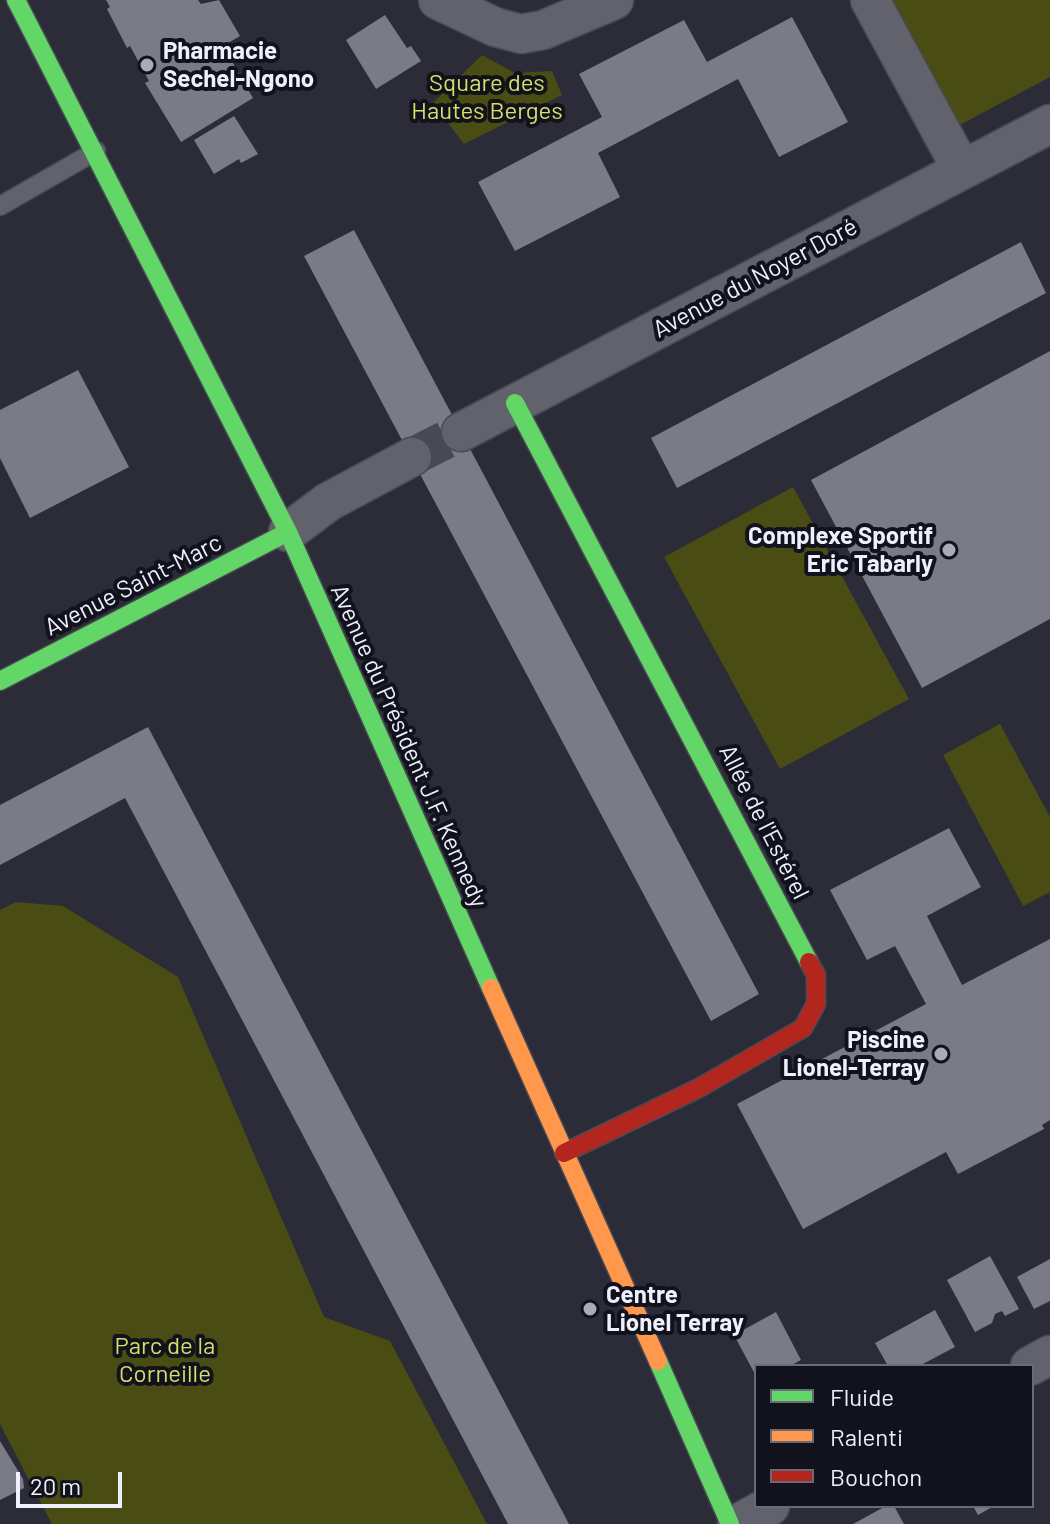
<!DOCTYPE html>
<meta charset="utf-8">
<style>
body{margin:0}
#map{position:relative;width:1050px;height:1524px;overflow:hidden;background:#2b2c38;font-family:Barlow,sans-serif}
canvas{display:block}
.legend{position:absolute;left:754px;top:1364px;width:280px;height:144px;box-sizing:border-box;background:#11121b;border:2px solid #696b76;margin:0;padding:10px 14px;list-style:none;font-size:24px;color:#eef0ff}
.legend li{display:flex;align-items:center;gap:16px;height:40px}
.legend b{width:40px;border:2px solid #696b76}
.scale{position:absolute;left:16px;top:1472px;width:106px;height:36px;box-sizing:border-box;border:4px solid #eef0ff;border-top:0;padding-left:10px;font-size:24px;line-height:28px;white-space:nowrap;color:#eef0ff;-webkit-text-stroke:6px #11121b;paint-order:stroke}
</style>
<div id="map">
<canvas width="1050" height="1524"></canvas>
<ul class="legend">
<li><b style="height:10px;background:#63d668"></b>Fluide</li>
<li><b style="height:10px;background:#ff974d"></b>Ralenti</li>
<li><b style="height:10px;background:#b3261e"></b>Bouchon</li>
</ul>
<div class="scale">20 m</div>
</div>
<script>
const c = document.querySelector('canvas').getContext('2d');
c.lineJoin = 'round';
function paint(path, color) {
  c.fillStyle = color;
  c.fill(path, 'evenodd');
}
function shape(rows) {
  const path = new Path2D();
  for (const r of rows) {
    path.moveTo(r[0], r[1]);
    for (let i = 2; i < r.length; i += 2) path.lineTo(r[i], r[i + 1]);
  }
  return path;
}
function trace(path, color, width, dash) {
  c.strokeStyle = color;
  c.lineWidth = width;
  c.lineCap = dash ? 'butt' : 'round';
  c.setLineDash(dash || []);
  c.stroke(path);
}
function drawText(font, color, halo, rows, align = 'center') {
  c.font = font + ' Barlow,sans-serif';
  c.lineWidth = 8;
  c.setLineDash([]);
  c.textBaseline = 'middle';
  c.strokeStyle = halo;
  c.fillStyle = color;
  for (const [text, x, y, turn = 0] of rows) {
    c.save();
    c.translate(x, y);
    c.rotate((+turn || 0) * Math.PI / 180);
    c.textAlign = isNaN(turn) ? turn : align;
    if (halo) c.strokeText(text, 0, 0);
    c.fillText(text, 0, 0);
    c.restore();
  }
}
paint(shape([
 [892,0,1050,0,1050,77,956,127],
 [482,55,515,73,552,71,562,95,464,144,433,103],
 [793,487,909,699,780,769,664,557],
 [1000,724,1050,817,1050,892,1023,906,943,755],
 [16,902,63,906,178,977,324,1317,390,1341,487,1524,52,1524,0,1424,0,910]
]), '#494d14');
paint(shape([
 [106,0,198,0,201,4,219,0,240,36,223,46,253,98,181,142,145,83,149,81,130,46,127,48,107,9,110,7],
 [385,15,407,48,411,46,421,61,376,89,346,40],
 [792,17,848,122,779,157,738,79,598,153,620,197,515,251,478,182,602,117,579,74,684,20,707,62],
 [234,116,258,154,241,163,239,159,214,174,194,140],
 [354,230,759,994,711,1021,304,256],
 [1021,242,1046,293,677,488,651,438],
 [1050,351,1050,619,922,688,811,480],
 [78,370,129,467,30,518,0,458,0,410],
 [148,727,569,1524,508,1524,125,798,0,865,0,805],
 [949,828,981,887,927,916,962,985,1050,939,1050,1120,1042,1125,1044,1129,958,1174,946,1152,803,1229,737,1104,926,1004,895,946,867,960,830,890],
 [990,1256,1019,1309,1005,1316,1002,1311,995,1314,992,1323,975,1332,947,1280],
 [1050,1259,1050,1301,1034,1309,1017,1277],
 [935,1310,955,1347,919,1366,888,1366,875,1343],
 [776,1312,801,1360,790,1366,756,1366,756,1376,734,1335],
 [0,1441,23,1479,24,1488,0,1500],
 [886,1506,894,1506,904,1524,853,1524],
 [973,1506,994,1506,978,1515]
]), '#7a7b86');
trace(shape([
 [412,457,461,432]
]), '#484956', 38, [38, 19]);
const lane = shape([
 [0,206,96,151]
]);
const street = shape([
 [438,0,495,27,521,34,543,30,614,0],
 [870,0,962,170],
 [461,432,1050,124],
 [288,532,328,502,412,457],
 [1030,1366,1050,1355],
 [737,1524,770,1506]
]);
const fast = shape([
 [16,0,288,532,491,988],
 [515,403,809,962],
 [0,681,288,532],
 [658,1361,730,1524]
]);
const slow = shape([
 [491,988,658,1361]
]);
const jam = shape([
 [564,1153,699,1088,803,1028,816,1004,816,975,809,962]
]);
trace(lane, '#484a54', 21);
trace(street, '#484a54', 41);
trace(fast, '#484a54', 21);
trace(slow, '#484a54', 21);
trace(jam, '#484a54', 21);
trace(lane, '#61626c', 18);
trace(street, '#61626c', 38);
trace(fast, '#63d668', 18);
trace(slow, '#ff974d', 18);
trace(jam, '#b3261e', 18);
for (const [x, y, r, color] of [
 [147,65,8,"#aaabb9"],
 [949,550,8,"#aaabb9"],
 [941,1054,8,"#aaabb9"],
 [590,1309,8,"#aaabb9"]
]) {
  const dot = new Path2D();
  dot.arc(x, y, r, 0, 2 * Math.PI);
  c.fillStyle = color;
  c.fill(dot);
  trace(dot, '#11121b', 3);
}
drawText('bold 24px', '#eef0ff', '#11121b', [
 ["Pharmacie",163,51],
 ["Sechel-Ngono",163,79],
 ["Complexe Sportif",933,536,"right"],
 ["Eric Tabarly",933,564,"right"],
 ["Piscine",925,1040,"right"],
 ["Lionel-Terray",925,1068,"right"],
 ["Centre",606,1295],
 ["Lionel Terray",606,1323]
], 'left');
drawText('24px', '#d5df6c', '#11121b', [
 ["Square des",487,83],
 ["Hautes Berges",487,111],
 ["Parc de la",165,1346],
 ["Corneille",165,1374]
]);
drawText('24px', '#eef0ff', '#11121b', [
 ["Avenue du Noyer Doré",755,278,-28],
 ["Avenue Saint-Marc",133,585,-27],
 ["Avenue du Président J.F. Kennedy",409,746,66],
 ["Allée de l'Estérel",764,822,63]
]);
</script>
